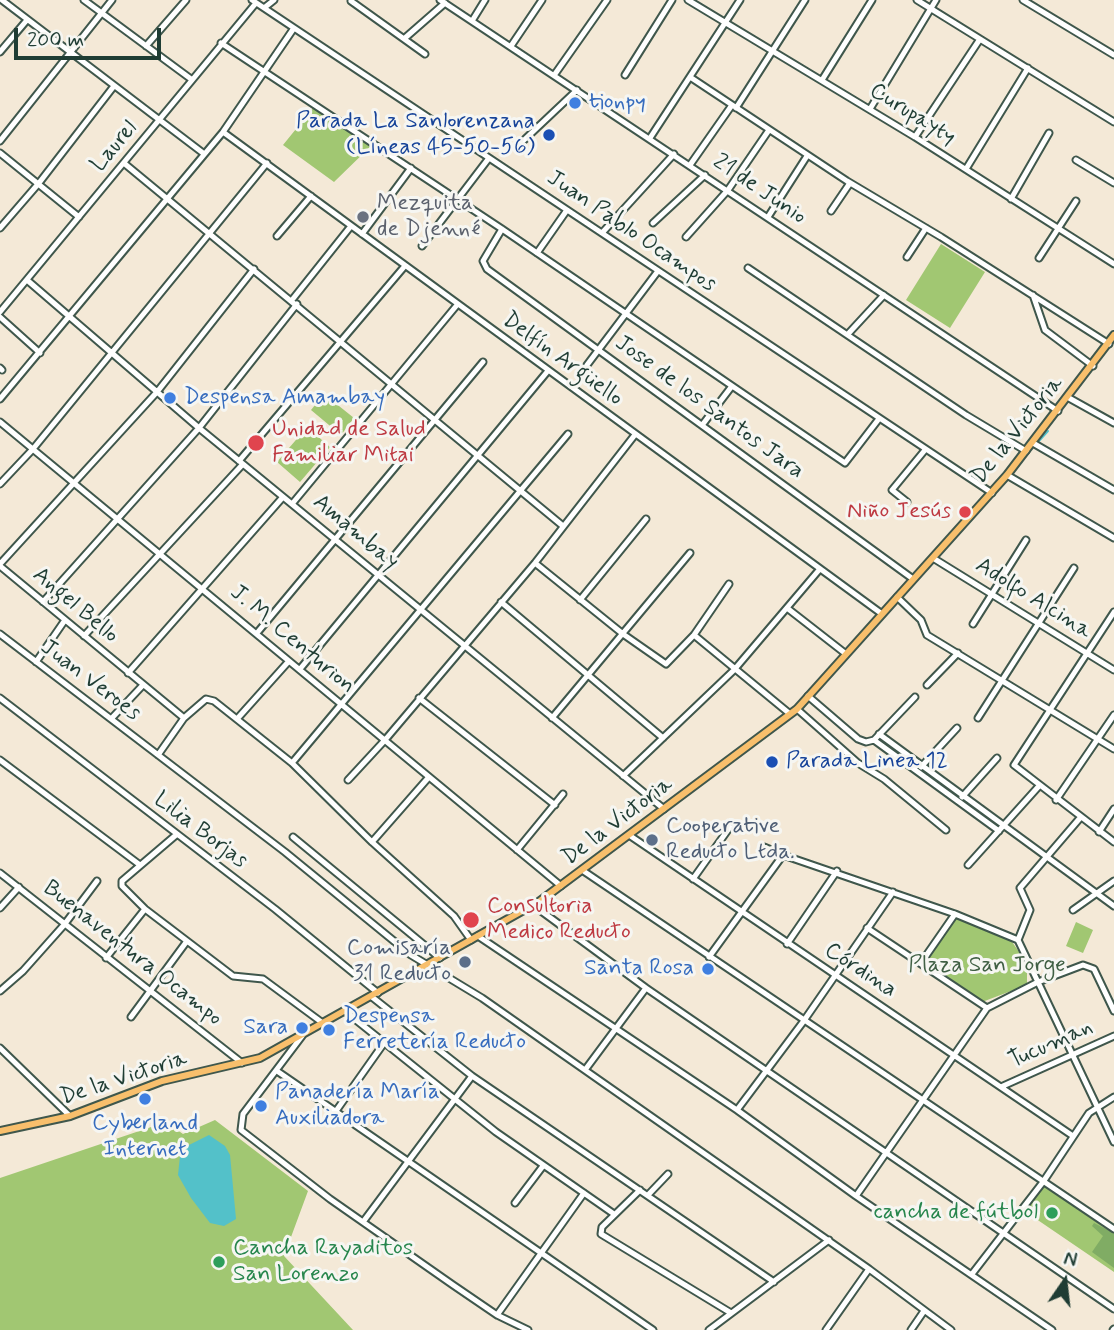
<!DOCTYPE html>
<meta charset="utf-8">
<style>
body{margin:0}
#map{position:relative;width:1114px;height:1330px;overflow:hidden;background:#f4e9d7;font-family:Mynerve,sans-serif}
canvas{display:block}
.north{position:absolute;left:1030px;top:1246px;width:70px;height:70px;-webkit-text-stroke:5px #f6f6f2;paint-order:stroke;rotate:14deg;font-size:19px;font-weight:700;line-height:28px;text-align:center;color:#1f3d34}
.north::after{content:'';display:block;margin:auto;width:24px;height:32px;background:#1f3d34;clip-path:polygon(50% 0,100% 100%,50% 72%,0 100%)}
.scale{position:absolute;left:14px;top:28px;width:147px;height:32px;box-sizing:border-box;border:4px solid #1f3d34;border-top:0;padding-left:9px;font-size:21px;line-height:24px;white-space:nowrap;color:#1f3d34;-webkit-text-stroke:5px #f6f6f2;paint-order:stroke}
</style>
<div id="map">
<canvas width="1114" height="1330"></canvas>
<div class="north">N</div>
<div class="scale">200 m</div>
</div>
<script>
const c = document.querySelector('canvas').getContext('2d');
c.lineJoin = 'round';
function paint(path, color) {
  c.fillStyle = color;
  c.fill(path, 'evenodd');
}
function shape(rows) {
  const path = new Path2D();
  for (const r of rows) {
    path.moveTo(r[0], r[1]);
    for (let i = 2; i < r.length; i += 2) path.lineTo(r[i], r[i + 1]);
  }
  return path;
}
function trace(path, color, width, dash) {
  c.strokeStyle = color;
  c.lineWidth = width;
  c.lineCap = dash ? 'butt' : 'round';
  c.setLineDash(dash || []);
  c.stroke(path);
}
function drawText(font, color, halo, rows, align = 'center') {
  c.font = font + ' Mynerve,sans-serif';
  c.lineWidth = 6;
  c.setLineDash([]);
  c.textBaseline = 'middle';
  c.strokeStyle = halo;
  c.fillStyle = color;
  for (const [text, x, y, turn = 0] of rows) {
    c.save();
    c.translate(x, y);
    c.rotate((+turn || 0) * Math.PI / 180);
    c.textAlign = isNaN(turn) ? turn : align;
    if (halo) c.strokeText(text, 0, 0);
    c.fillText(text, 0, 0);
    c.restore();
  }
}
paint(shape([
 [313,108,371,146,334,182,283,145],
 [941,244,985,272,950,328,906,300],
 [324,394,354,418,341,435,311,410],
 [307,427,330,447,300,482,277,462],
 [957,917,1010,939,1027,963,1027,985,982,1002,926,961],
 [1076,922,1093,930,1083,953,1066,946],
 [215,1120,308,1191,284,1256,353,1330,0,1330,0,1178,166,1122,183,1134],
 [1043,1184,1109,1231,1114,1230,1114,1272,1023,1210]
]), '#a1c772');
paint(shape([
 [1094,1223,1114,1233,1114,1268,1092,1252,1103,1236,1092,1226]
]), '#80ac64');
paint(shape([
 [209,1135,225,1146,230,1155,236,1219,224,1226,210,1223,191,1198,178,1175,180,1156,189,1145]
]), '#53c1c9');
trace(shape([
 [1039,441,1048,431]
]), '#53c1c9', 2);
const minor = shape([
 [2,0,203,153],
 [84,0,191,79],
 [252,0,992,493],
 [440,0,1058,411],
 [688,0,915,137,1114,264],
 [917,0,1114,122],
 [1023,0,1114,55],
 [351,1,425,54],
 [264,8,274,0],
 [472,21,485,0],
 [405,38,445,3],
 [221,43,502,229,845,463,878,420],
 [146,46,186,0],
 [511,46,542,0],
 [0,52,27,20],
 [555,74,607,0],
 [625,75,672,0],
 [690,77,847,181,941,237,1109,344],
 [822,80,872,0],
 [736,108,805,0],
 [870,109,936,0],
 [223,132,882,614],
 [915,137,980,39],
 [650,138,740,0],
 [0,141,112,0],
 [523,141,577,90],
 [0,153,79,217],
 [1076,160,1114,183],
 [125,164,563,526],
 [690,165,732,105],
 [966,169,1028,68],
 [1011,199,1049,133],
 [831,211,850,183],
 [768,217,807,156],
 [653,223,705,175],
 [0,228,39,183,114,86],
 [502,229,483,261,487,269,913,579],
 [602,233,674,154],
 [362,234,411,168],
 [277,236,311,196],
 [686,237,728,190,769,130],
 [422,246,489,158],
 [537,253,567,210],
 [907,257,926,228],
 [1039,258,1076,201],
 [748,268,966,415,1026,451],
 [27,280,199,428,664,809],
 [1033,295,1045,330,1093,366],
 [292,300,351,226],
 [0,312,256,3],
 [0,317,40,353],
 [848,334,884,295],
 [587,365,658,271],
 [0,368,2,370],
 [1069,398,1114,423],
 [0,399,223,132,294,28],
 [0,422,561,886],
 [703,424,732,386],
 [1033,443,1114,490],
 [239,461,404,267],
 [1007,475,1114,538],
 [0,484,33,449,267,163],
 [907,502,892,490,925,450],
 [292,504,457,305],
 [933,558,1114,670],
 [535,563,623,634,666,664,694,635,729,584],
 [0,564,157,392,254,269],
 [0,566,184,718],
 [897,597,921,620,927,635,1114,749],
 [580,600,646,519],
 [43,602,199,428,297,304],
 [501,602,663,738],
 [787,608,846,654],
 [1114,612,1014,765,1114,842],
 [973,624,1026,540],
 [257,633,483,362],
 [0,634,285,852,411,955,482,998,869,1269,951,1330],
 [694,635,790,714],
 [84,636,243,464],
 [36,662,65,620],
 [300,669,547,372],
 [128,673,283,497],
 [927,685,958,653],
 [808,696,858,739,866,742,874,740,915,697],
 [0,698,275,909,378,993],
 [419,698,555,805],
 [797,709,858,763,884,779,946,830],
 [552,718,690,553],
 [978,718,1074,568],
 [111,719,143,685],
 [237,719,289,661],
 [879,734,1114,906],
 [874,740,999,831],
 [158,755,184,718,206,699,214,701,292,763,372,842,454,916,471,940],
 [0,760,140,865],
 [292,763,568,434],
 [921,767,957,728],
 [623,776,734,670,819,570],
 [348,780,385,740,535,563,634,436],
 [962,797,997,758],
 [1056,800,1114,715],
 [1080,818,1020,888,1030,910,1018,940,1114,1142],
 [1099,832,1114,809],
 [176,835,122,881,122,886,145,909,233,976,263,979,324,1024],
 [629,835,1073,1136],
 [293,837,440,958],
 [372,842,429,777],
 [517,850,563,794],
 [783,855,955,914,1018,940],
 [968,865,1039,786],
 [582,870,1114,1229],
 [0,873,242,1063],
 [693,879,730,827],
 [533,905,646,988,1114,1309],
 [0,908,19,887],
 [1073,910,1114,881],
 [867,928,987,1008],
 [478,936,737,1110,856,1196,1052,1330],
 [787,944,837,871],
 [709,957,783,855,764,847],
 [106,958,145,909],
 [921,963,955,914],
 [0,991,23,971,64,925,97,881],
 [372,997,472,1076,774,1282],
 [346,1012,496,1132,614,1214],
 [131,1017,187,941],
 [302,1036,243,1114,241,1130,330,1199,453,1285,497,1315,528,1330],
 [0,1048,70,1116],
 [585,1070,646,988],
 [277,1071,653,1330],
 [1003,1086,1114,1036],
 [737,1110,803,1022,893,892],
 [336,1111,384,1043],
 [640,1190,602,1227,601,1234,731,1313],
 [648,1195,668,1174],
 [856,1196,987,1008,1038,982,1083,965,1094,969,1114,1011],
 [515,1203,543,1166],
 [363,1222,472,1076],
 [972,1274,1043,1182,1089,1113,1114,1097],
 [497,1315,584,1193],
 [709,1330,829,1240],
 [826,1330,869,1269],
 [911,1330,924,1311],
 [1113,1330,1114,1329]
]);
const major = shape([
 [0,1131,70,1116,162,1081,260,1058,540,901,797,709,1007,475,1114,335]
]);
trace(minor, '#3f574c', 9);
trace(major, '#3f574c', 10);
trace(minor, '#fff', 5);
trace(major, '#f8bf6c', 6);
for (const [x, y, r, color] of [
 [575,103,7,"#3f7fe0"],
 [549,135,7,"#1a4fb4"],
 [363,217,7,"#6b7280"],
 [170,398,7,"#3f7fe0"],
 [256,443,9,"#e0444e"],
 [965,512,7,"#e0444e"],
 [772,762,7,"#1a4fb4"],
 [652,840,7,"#5c6f8a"],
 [471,920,9,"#e0444e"],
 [465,962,7,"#5c6f8a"],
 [708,969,7,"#3f7fe0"],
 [302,1028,7,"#3f7fe0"],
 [329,1030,7,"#3f7fe0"],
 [145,1099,7,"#3f7fe0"],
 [261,1106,7,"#3f7fe0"],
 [1052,1213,7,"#2e9e5b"],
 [219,1262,7,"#2e9e5b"]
]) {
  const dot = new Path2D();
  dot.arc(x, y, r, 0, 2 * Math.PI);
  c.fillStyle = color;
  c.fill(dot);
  trace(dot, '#f6f6f2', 2.5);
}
drawText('23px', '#366cbe', '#f6f6f2', [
 ["tionpy",589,103],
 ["Despensa Amambay",184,398],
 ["Santa Rosa",694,969,"right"],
 ["Despensa",343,1017],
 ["Ferretería Reducto",343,1043],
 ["Sara",288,1028,"right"],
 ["Panadería María",275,1093],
 ["Auxiliadora",275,1119],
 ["Cyberland",145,1124,"center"],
 ["Internet",145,1150,"center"]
], 'left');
drawText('23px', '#1f3d34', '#f6f6f2', [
 ["Curupayty",912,115,32],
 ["Laurel",115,147,-50],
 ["21 de Junio",759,190,34],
 ["Juan Pablo Ocampos",631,232,34],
 ["Delfín Argüello",562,360,36],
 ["Jose de los Santos Jara",709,408,36],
 ["De la Victoria",1018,431,-51],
 ["Amambay",355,533,40],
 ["Adolfo Alcina",1033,599,32],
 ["Angel Bello",75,606,40],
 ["J. M. Centurion",292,640,40],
 ["Juan Veroes",90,681,37],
 ["De la Victoria",618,822,-37],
 ["Lilia Borjas",200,831,37],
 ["Buenaventura Ocampo",132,954,38],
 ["Córdina",860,971,33],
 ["Tucuman",1051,1045,-24],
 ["De la Victoria",124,1079,-18]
]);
drawText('23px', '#164399', '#f6f6f2', [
 ["Parada La Sanlorenzana",535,122],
 ["(Líneas 45-50-56)",535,148],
 ["Parada Linea 12",786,762,"left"]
], 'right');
drawText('23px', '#5b616d', '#f6f6f2', [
 ["Mezquita",377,204],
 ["de Djenné",377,230]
], 'left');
drawText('23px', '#be3a42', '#f6f6f2', [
 ["Unidad de Salud",272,430],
 ["Familiar Mitai",272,456],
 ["Niño Jesús",951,512,"right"],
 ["Consultoria",487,907],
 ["Medico Reducto",487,933]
], 'left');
drawText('23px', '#4e5e75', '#f6f6f2', [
 ["Cooperative",666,827],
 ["Reducto Ltda.",666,853],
 ["Comisaría",451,949,"right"],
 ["31 Reducto",451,975,"right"]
], 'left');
drawText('23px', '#406044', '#f6f6f2', [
 ["Plaza San Jorge",987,966]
]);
drawText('23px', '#27864d', '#f6f6f2', [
 ["cancha de fútbol",1038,1213],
 ["Cancha Rayaditos",233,1249,"left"],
 ["San Lorenzo",233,1275,"left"]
], 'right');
</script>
